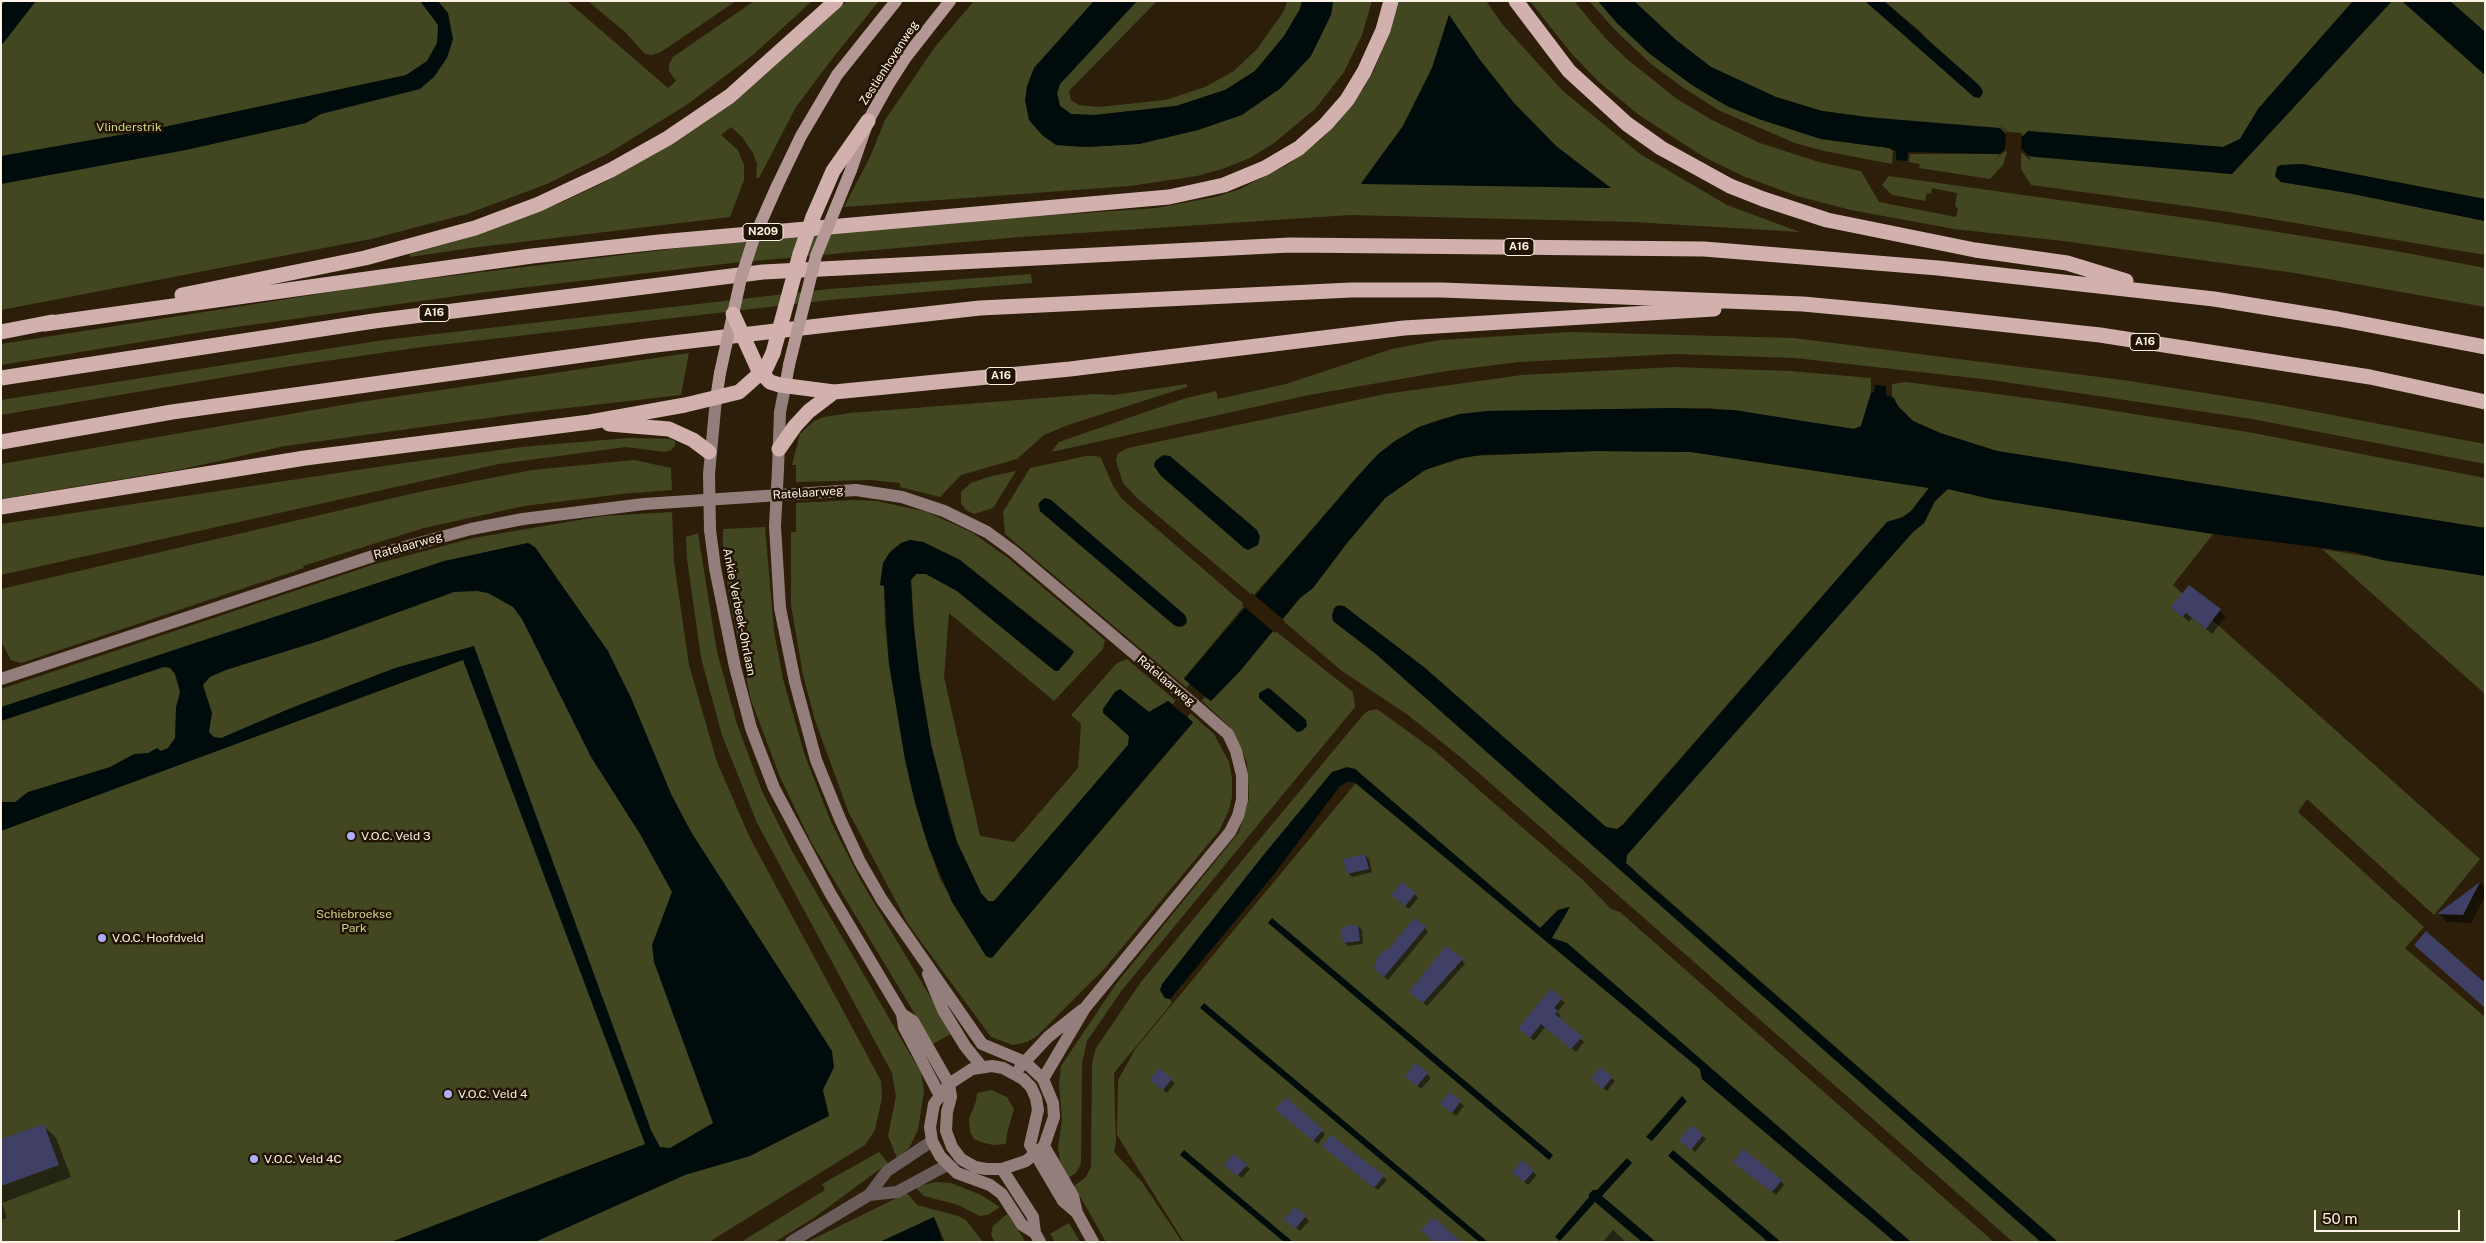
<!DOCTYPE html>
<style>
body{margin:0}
#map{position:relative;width:2486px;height:1243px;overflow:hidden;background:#2c1e09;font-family:"Public Sans",sans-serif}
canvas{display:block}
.frame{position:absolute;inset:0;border:2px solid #fcf3e6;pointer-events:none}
.scale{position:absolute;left:2314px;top:1210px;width:146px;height:22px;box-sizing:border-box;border:2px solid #fcf3e6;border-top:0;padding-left:6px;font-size:15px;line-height:18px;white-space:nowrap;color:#fcf3e6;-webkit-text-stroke:4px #221402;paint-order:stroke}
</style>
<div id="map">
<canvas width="2486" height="1243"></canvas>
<div class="frame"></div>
<div class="scale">50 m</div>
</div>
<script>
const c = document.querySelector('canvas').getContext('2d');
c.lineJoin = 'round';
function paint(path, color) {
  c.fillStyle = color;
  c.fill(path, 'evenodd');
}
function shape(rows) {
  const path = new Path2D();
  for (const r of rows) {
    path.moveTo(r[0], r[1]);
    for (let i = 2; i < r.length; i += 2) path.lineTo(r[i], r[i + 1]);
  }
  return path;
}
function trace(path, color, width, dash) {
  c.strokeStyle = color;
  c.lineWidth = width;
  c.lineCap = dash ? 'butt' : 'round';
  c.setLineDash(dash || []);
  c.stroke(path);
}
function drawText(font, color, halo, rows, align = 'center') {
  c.font = font + ' "Public Sans",sans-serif';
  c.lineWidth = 5;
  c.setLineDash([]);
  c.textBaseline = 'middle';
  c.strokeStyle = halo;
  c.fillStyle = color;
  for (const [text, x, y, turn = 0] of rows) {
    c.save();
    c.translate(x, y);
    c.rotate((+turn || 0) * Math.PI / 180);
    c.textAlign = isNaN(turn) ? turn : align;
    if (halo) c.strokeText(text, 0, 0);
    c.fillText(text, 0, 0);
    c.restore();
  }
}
paint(shape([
 [1,1,567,1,668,88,676,81,669,71,669,64,673,57,754,1,812,1,753,55,688,104,609,153,547,184,467,214,371,239,1,310],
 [588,1,736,1,661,52,652,55,645,54,625,32],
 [847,1,879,1,832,59,796,107,759,178,756,178,757,164,753,153,742,137,731,127,721,135,738,150,744,165,744,180,730,217,471,248,410,257,410,254,460,240,558,204,603,183,659,151,745,91],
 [974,1,1094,1,1034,68,1056,145,1086,147,1139,144,1198,130,1331,15,1333,1,1372,1,1362,35,1344,72,1315,109,1274,143,1250,158,1222,169,1197,176,1130,186,844,207,870,157,885,120,935,47],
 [1137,1,1157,1,1069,91,1071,100,1079,105,1099,107,1165,100,1205,87,1234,71,1257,49,1284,11,1287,1,1302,1,1300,9,1284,36,1255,71,1225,90,1177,106,1094,115,1071,114,1060,106,1057,93,1060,84],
 [1397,1,1486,1,1503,25,1563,91,1640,154,1727,205,1800,232,1633,222,1350,215,1020,237,732,263,478,293,208,331,1,365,1,344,369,286,687,247,938,223,1156,208,1215,197,1240,189,1287,165,1319,141,1336,124,1364,88,1374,70,1390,32],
 [1449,15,1480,60,1514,103,1556,146,1610,188,1361,183,1403,126,1432,68],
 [1530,1,1574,1,1606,39,1628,60,1677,99,1712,120,1760,143,1819,162,1861,171,1879,202,1956,217,1958,208,1955,207,1957,193,1932,188,1931,194,1927,193,1925,201,1892,195,1882,185,1889,176,2215,222,2396,251,2485,268,2485,307,2295,273,2063,241,1954,229,1851,210,1797,196,1743,176,1704,157,1639,115,1599,82,1571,53],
 [1589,1,1598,1,1617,23,1650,54,1692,85,1727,106,1759,119,1821,139,1889,148,1893,151,1892,164,1824,151,1795,143,1720,111,1685,89,1651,64,1615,30],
 [1634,1,1865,1,1974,96,1921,32,1884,1,2353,1,2258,109,2240,139,2223,147,2028,131,2023,136,2007,135,1822,111,1776,97,1711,67,1676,40],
 [2392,1,2402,1,2485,75,2485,199,2302,164,2275,176,2281,182,2348,193,2485,221,2485,255,2230,212,2031,185,2021,169,2021,152,2031,161,2029,156,2232,174],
 [2450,1,2485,1,2485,32],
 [2005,150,2007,152,2003,165,1990,179,1919,168,1920,164,1909,162,1910,154,2000,154,1993,162],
 [1031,274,1032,283,830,300,422,347,285,367,1,415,1,400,384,340,829,289],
 [1570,332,1794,338,2123,380,2274,404,2485,444,2485,464,2252,419,1991,380,1795,358,1675,354,1519,362,1447,371,1309,395,1051,452,1059,442,1186,398,1216,391,1218,399,1286,384,1392,349,1440,340],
 [689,353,681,395,524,413,285,446,183,469,1,499,1,464,360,402],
 [1674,367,1790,371,1871,378,1871,393,1861,426,1854,429,1710,408,1488,411,1460,414,1438,420,1419,427,1395,441,1378,455,1253,596,1137,498,1123,483,1116,461,1118,453,1128,448,1385,394,1522,375],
 [1906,382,2064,403,2248,432,2485,478,2485,528,1997,451,1940,433,1913,421,1898,406,1892,396,1892,384],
 [1187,384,1187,387,1068,425,1044,435,1017,459,961,475,940,497,900,487,900,483,870,480,796,482,796,465,792,465,800,434,814,421,824,417,850,413,1095,394,1114,395],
 [627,438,670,439,675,441,675,446,671,450,665,452,626,447,499,464,1,575,1,524,397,464,522,447],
 [1597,451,1691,452,1929,488,1911,511,1903,517,1887,522,1622,825,1617,829,1606,827,1425,668,1344,606,1339,605,1333,609,1333,621,1376,654,2041,1242,2013,1242,1464,760,1408,715,1342,671,1282,620,1300,598,1313,588,1347,543,1385,498,1425,470,1469,456],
 [1086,456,1096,456,1101,458,1113,486,1122,499,1245,605,1184,678,1191,684,1187,688,1005,534,1003,512,1030,468],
 [1042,499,1051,500,1185,615,1187,623,1183,627,1174,625,1040,511,1038,505],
 [634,460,671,468,672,490,622,494,524,506,424,528,303,566,304,568,21,663,11,660,1,641,1,589,419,492,532,470],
 [1016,471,993,508,974,514,966,510,961,503,961,492,971,483,988,477],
 [1948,489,1991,499,2213,534,2173,585,2480,859,2434,915,2307,799,2298,812,2424,927,2405,948,2485,1017,2485,1242,2058,1242,1626,863,1627,855,1635,844,1913,532,1924,523,1935,501],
 [853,500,877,501,927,512,973,533,1008,558,1105,640,1103,649,1054,701,949,613,944,677,980,836,1014,842,1078,768,1081,724,1071,715,1117,663,1127,659,1176,701,1173,705,1168,701,1149,712,1120,689,1115,692,1112,695,1125,732,1130,738,1128,745,998,898,994,901,988,901,981,893,957,842,931,744,916,652,911,580,916,574,926,574,957,591,1055,671,1058,671,1071,657,1073,650,960,560,923,542,910,540,901,543,884,586,885,624,889,664,922,827,940,879,986,956,989,958,1035,908,1193,723,1187,717,1190,713,1214,734,1229,762,1232,777,1232,797,1229,810,1219,831,1105,968,1037,1036,1027,1042,1013,1045,991,1037,908,924,848,811,815,720,803,675,791,605,791,532,796,532,796,503],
 [672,512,674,562,689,665,717,762,750,838,881,1081,882,1098,875,1130,865,1145,709,1242,1,1242,1,689,372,565,473,538,603,516],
 [528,543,607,651,631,698,671,794,691,832,742,914,818,1028,482,553],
 [765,527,774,631,783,679,805,756,831,822,861,881,952,1033,933,1044,811,842,780,777,751,700,730,602,723,551,723,529],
 [698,533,717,652,737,724,762,791,792,851,921,1073,924,1091,918,1130,909,1148,897,1158,888,1136,896,1096,892,1073,757,823,722,735,701,658,687,559,686,537],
 [2322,549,2485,576,2485,694],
 [1274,630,1353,692,1355,707,1122,990,1087,1041,1082,1063,1081,1164,1076,1173,1068,1178,1060,1161,1058,1148,1062,1119,1059,1084,1061,1066,1116,984,1239,832,1249,799,1247,762,1230,727,1201,700,1204,696,1211,701,1240,671],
 [1268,688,1271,689,1306,720,1259,693],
 [1377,709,1435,751,1487,797,1582,879,1611,909,1620,912,1994,1242,1911,1242,1567,943,1551,938,1569,907,1558,910,1540,928,1355,769,1350,768,1160,990,1165,998,1170,999,1172,1003,1114,1073,1116,1142,1114,1152,1142,1182,1182,1242,1106,1242,1074,1186,1086,1177,1091,1167,1092,1063,1096,1048,1141,982,1363,715,1368,711],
 [1356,783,1700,1069,1702,1079,1895,1242,1184,1242,1117,1135,1118,1080,1136,1048],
 [991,1090,1007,1097,1014,1109,1007,1133,1006,1144,993,1145,981,1142,974,1139,970,1132,969,1119,976,1101,977,1093],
 [879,1152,888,1163,815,1217,775,1242,741,1242,825,1190,822,1184],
 [935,1182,951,1183,981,1195,1000,1207,988,1215,980,1216,958,1205,924,1196,915,1187],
 [907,1193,917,1205,958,1216,966,1220,983,1242,945,1242,934,1217,880,1242,807,1242],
 [1007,1214,1026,1242,995,1242,991,1235,993,1226],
 [1069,1223,1080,1242,1055,1242,1050,1234]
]), '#424722');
paint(shape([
 [5,1,36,1,1,46,1,6],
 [420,1,438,1,448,13,453,39,447,58,434,77,420,89,321,114,306,123,186,150,1,184,1,156,159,128,406,75,427,61,437,43,438,25],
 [1094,1,1137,1,1060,84,1057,93,1060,106,1071,114,1095,115,1176,106,1225,90,1255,71,1284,36,1300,9,1302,1,1333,1,1331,15,1311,56,1281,88,1242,115,1198,130,1139,144,1086,147,1056,145,1042,135,1029,120,1025,100,1027,86,1034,68],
 [1598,1,1634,1,1676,40,1711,67,1776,97,1822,111,1866,117,2000,128,2007,135,2023,136,2028,131,2223,147,2240,139,2258,109,2353,1,2392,1,2232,174,2036,157,2029,156,2021,148,2006,148,2000,154,1908,152,1907,161,1896,160,1896,151,1889,148,1821,139,1759,119,1727,106,1692,85,1650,54,1617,23],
 [1865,1,1884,1,1979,85,1983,91,1982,95,1979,98,1974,97],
 [2402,1,2450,1,2485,32,2485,75],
 [1449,15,1480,60,1514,103,1556,146,1611,188,1361,184,1403,126,1432,68],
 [2302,164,2485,199,2485,221,2348,193,2281,182,2275,176,2277,167,2280,165],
 [1875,385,1886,386,1886,395,1894,398,1898,406,1913,421,1940,433,1997,451,2485,528,2485,576,2382,560,2354,552,2213,534,1991,499,1948,489,1935,501,1924,523,1913,532,1627,855,1626,863,1644,880,2058,1242,2041,1242,1376,654,1333,621,1332,615,1336,606,1344,606,1425,668,1606,827,1617,829,1623,825,1887,522,1903,517,1911,511,1929,488,1691,452,1597,451,1481,455,1457,459,1425,470,1385,498,1347,543,1313,588,1300,598,1240,671,1211,701,1204,696,1187,717,1193,722,992,958,986,956,952,902,929,848,915,803,905,760,889,664,884,586,880,585,883,563,890,552,901,543,910,540,923,542,960,560,1074,652,1058,671,1055,671,957,591,926,574,916,574,911,580,913,620,920,680,931,744,949,817,957,842,981,893,988,901,994,901,1128,745,1129,736,1103,713,1103,709,1115,692,1120,689,1149,712,1168,701,1173,705,1190,684,1184,679,1356,478,1378,454,1395,441,1419,427,1460,414,1488,411,1672,408,1734,410,1854,429,1861,426,1871,393,1874,392],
 [1163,455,1170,456,1257,530,1260,537,1258,545,1248,550,1244,548,1161,476,1154,466,1155,461],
 [1045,498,1051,500,1185,615,1187,620,1185,624,1179,627,1174,625,1040,511,1039,503],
 [528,543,535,547,608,651,631,698,671,794,691,832,832,1051,834,1067,823,1090,829,1116,750,1156,685,1175,535,1242,391,1242,645,1144,463,660,1,831,1,802,15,802,28,792,110,767,134,754,148,753,157,748,161,751,168,748,175,738,176,707,180,692,175,674,170,668,164,667,1,721,1,707,444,561],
 [477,591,488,593,513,607,522,619,591,757,640,834,672,892,652,945,654,962,713,1123,670,1148,660,1147,651,1130,474,646,395,668,291,708,221,738,214,737,209,732,212,713,203,685,210,677,226,670,319,641,454,592],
 [1268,688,1306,720,1307,726,1302,731,1297,732,1259,698,1259,693],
 [1347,767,1355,769,1540,928,1558,910,1570,907,1552,938,1567,943,1911,1242,1895,1242,1702,1079,1700,1069,1354,782,1347,782,1340,786,1275,873,1170,999,1165,998,1160,990,1162,984,1261,858,1332,772],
 [1272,918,1553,1155,1549,1160,1268,923],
 [1204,1003,1488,1242,1479,1242,1200,1008],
 [1682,1096,1687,1101,1652,1141,1646,1137],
 [1184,1150,1293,1242,1284,1242,1180,1155],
 [1673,1150,1781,1242,1768,1242,1668,1156],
 [1627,1158,1632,1163,1602,1196,1656,1242,1642,1242,1595,1202,1560,1241,1555,1237,1589,1197,1589,1194,1593,1190,1597,1190],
 [934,1217,943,1242,880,1242]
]), '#000c0c');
paint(shape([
 [1999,125,2008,132,2022,133,2021,150,2028,157,2020,151,2007,150,1999,156,2005,150,2006,132],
 [1252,593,1285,621,1275,633,1242,605],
 [1190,684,1205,697,1187,717,1172,705]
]), '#2c1e09');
paint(shape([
 [2190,587,2226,616,2212,634,2192,618,2189,622,2179,613],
 [1365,855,1369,859,1372,872,1352,877,1348,873],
 [2480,883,2485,888,2485,896,2471,923,2447,922,2439,914],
 [1415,894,1418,898,1409,909,1397,899],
 [1358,926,1362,930,1363,944,1348,946,1344,942],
 [1425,928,1428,932,1388,980,1378,972,1387,953],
 [1462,960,1465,964,1427,1006,1415,996],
 [1551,991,1565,1003,1557,1012,1561,1016,1558,1019,1584,1042,1576,1052,1546,1026,1534,1041,1524,1032],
 [1427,1074,1431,1078,1421,1089,1410,1079],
 [1611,1078,1615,1081,1607,1091,1596,1083],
 [1171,1080,1175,1083,1167,1093,1155,1084],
 [1450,1094,1464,1106,1456,1116,1445,1107],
 [1281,1112,1322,1131,1325,1134,1318,1144],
 [43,1125,56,1138,71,1177,2,1203,7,1218,1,1220,1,1141],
 [1692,1127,1706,1139,1695,1152,1685,1143],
 [1328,1150,1383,1177,1387,1180,1378,1190],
 [1739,1165,1781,1181,1784,1185,1776,1195],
 [1246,1166,1250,1169,1242,1178,1230,1169],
 [1533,1172,1537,1175,1528,1185,1517,1176],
 [1305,1217,1309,1221,1300,1231,1286,1219],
 [1613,1230,1626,1242,1603,1242]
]), '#0007');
paint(shape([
 [2189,585,2221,609,2206,629,2186,613,2182,617,2171,607],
 [1365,854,1369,869,1347,874,1343,859],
 [1402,882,1416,893,1405,906,1391,895],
 [2480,882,2463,915,2437,914],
 [1414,918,1426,927,1384,977,1373,968,1377,963,1375,961,1385,949,1387,951],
 [1358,925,1360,941,1343,943,1341,927],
 [2426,931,2485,983,2485,1008,2414,945],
 [1446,946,1463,959,1423,1003,1409,992],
 [1551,989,1562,998,1554,1008,1558,1011,1555,1014,1582,1037,1571,1049,1541,1024,1530,1038,1518,1028],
 [1416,1063,1428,1073,1417,1086,1405,1076],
 [1600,1067,1612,1077,1603,1089,1591,1079],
 [1159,1068,1172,1079,1163,1090,1150,1080],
 [1450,1092,1461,1101,1452,1113,1440,1104],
 [1286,1097,1323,1130,1313,1141,1275,1109],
 [44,1124,59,1165,1,1186,1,1139],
 [1692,1125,1703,1135,1691,1150,1679,1140],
 [1331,1135,1384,1176,1374,1188,1322,1146],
 [1743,1149,1782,1180,1772,1192,1733,1162],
 [1234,1154,1247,1165,1237,1176,1224,1165],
 [1522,1160,1534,1171,1524,1182,1512,1172],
 [1295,1207,1306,1216,1295,1229,1284,1219],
 [1433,1217,1461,1242,1434,1242,1421,1230]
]), '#403f66');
trace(shape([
 [869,1195,897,1192,947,1165],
 [791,1242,869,1195,887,1171,932,1141]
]), '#6a5c5b', 12);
trace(shape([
 [778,469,780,412,785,387],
 [709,474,716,399],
 [775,526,780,608,795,682,816,760,840,819,860,862,882,900,982,1044,1025,1062,1043,1079,1053,1103,1054,1117,1044,1146,1026,1161,1002,1169,986,1169,975,1167,961,1159,952,1147,946,1131,947,1112,951,1097,949,1084,913,1021,902,1014],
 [710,530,715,568,735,667,751,728,774,788,830,893,902,1014,904,1027,939,1094],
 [1,679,379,554,471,529,523,519,644,504,856,490,902,497,944,511,987,532,1013,551,1196,706,1228,734,1236,751,1242,775,1242,800,1238,816,1230,832,1085,1008,1043,1079],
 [928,974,943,1010,965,1046,982,1067],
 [1020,1067,1048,1037,1082,1010],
 [1044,1146,1073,1196,1077,1213],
 [1002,1169,1033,1217,1035,1233],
 [1040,1242,1035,1233,1022,1225,1002,1194,990,1185,957,1173,940,1156,932,1141,930,1127,934,1104,949,1084,972,1069,992,1066,1003,1068,1023,1079,1031,1087,1036,1098,1038,1110,1030,1145,1063,1201,1077,1213,1093,1242]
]), '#947e7c', 12);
trace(shape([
 [851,170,868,121,888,85,906,57,950,1],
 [777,186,801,136,837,75,896,1],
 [785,387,789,365],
 [716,399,720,373]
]), '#b49896', 12);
trace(shape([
 [1516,1,1569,71,1627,124,1661,148,1730,186,1763,199,1827,220,1975,250,2067,263,2126,281],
 [813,217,833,171,868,121],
 [182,295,365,258,475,228,539,204,611,170,668,138,730,96,836,1],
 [44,324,532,256,659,242,1169,197,1224,185,1265,168,1299,148,1326,124,1347,100,1364,72,1383,30,1391,1],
 [1,332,52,322],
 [758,369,770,382,780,385,834,392,1070,369,1404,328,1714,309],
 [1,378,374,321,763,272,1290,245,1704,249,1938,268,2214,299,2338,319,2485,347],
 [609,424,669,429,693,440,709,452],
 [1,442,172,412,647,346,836,324,980,308,1351,290,1442,290,1803,304,1889,312,2100,335,2370,377,2485,402],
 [779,449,795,426,809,411,834,392],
 [1,507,305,458,590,422,685,405,739,392,766,368,773,353]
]), '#d2b0ad', 15);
trace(shape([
 [709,474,710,530],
 [775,526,778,469]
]), '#947e7c', 12);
trace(shape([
 [789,365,816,256,851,170],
 [720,373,741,278,754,238,777,186]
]), '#b49896', 12);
trace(shape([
 [733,314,758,369],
 [773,353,800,254,813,217]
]), '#d2b0ad', 15);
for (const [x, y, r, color] of [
 [351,836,5,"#aeaefa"],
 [102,938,5,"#aeaefa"],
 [448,1094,5,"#aeaefa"],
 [254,1159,5,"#aeaefa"]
]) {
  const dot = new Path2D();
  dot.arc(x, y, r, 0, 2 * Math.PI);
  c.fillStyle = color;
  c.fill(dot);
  trace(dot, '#221402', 2);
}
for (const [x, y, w] of [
 [763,232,40],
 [1519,247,30],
 [434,313,30],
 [2145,342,30],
 [1001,376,30]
]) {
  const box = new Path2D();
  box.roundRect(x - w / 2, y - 8.5, w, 17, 4);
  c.fillStyle = '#221402';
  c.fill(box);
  trace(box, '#fcf3e6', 1);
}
drawText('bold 11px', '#fcf3e6', null, [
 ["N209",763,232],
 ["A16",1519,247],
 ["A16",434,313],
 ["A16",2145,342],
 ["A16",1001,376]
]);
drawText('12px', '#fcf3e6', '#221402', [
 ["Zestienhovenweg",889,63,-57],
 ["Ratelaarweg",808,493,-4],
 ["Ratelaarweg",408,546,-16],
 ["Ankie Verbeek-Ohrlaan",739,612,79],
 ["Ratelaarweg",1166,681,40]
]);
drawText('12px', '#ccd68c', '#221402', [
 ["Vlinderstrik",129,127],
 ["Schiebroekse",354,914],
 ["Park",354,928]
]);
drawText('12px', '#fcf3e6', '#221402', [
 ["V.O.C. Veld 3",361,836],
 ["V.O.C. Hoofdveld",112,938],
 ["V.O.C. Veld 4",458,1094],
 ["V.O.C. Veld 4C",264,1159]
], 'left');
</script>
